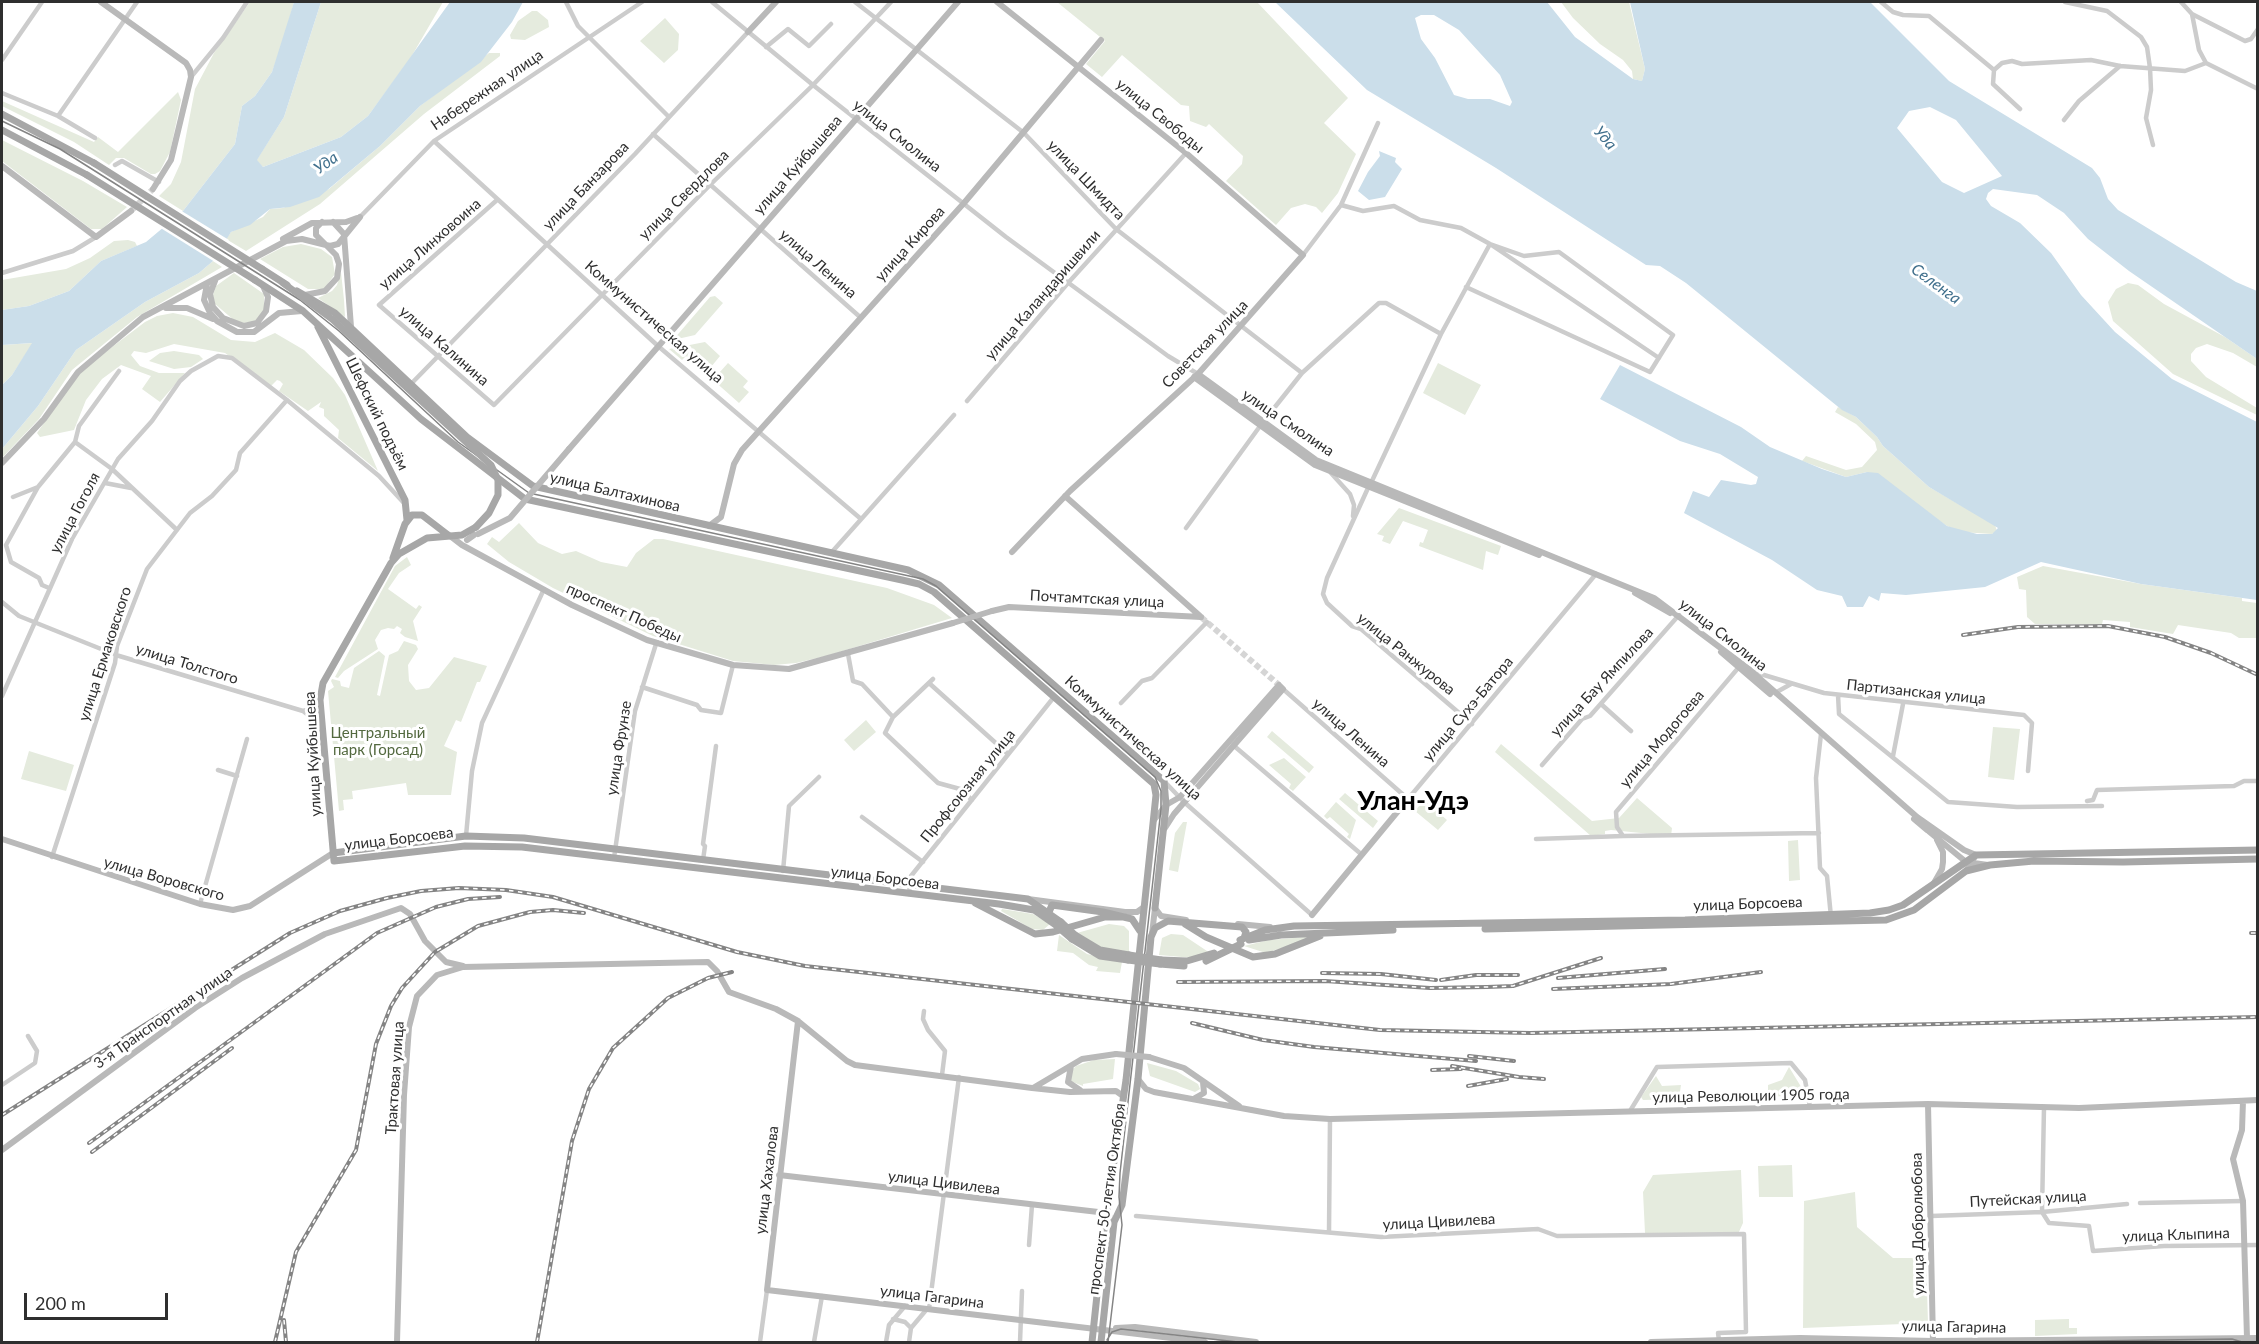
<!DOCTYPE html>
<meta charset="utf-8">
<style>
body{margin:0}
#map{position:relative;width:2259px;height:1344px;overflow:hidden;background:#fff;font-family:Lato,sans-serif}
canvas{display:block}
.frame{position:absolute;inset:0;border:3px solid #2f2f2f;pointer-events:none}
.scale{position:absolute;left:24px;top:1293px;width:144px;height:27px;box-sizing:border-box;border:3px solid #2f2f2f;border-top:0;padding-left:8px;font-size:18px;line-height:21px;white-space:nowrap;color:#2f2f2f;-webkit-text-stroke:4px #fff;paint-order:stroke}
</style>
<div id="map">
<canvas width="2259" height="1344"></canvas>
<div class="frame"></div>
<div class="scale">200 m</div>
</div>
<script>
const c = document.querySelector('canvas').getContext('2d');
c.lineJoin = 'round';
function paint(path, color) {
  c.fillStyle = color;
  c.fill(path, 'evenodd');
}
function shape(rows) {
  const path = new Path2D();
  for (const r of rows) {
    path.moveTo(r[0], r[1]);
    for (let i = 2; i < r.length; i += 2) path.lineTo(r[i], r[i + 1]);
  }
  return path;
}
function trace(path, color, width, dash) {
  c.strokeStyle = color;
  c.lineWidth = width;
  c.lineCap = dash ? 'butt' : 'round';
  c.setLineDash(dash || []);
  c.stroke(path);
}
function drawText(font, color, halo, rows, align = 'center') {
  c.font = font + ' Lato,sans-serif';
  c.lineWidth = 6;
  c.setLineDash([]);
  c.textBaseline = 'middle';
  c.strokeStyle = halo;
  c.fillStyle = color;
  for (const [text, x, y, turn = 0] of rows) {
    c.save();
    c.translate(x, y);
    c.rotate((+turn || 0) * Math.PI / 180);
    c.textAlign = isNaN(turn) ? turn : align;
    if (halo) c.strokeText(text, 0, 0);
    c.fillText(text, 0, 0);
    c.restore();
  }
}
paint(shape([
 [250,2,294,2,283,42,272,72,255,96,242,106,235,144,183,211,159,196,171,184,181,162,195,89,214,53],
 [321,2,443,2,410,59,368,116,341,137,263,167,256,161,284,117],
 [1057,2,1257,2,1348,98,1324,123,1356,154,1338,193,1322,213,1316,207,1305,204,1291,208,1276,225,1226,181,1242,164,1243,156,1209,124,1206,127,1190,121,1189,106,1181,105,1122,55,1102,77,1086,64,1105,41],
 [1561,2,1629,2,1645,69,1642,81,1633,79,1632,71,1623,60,1600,44,1573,18],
 [532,11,537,11,548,20,549,27,525,40,511,39,510,35,518,21],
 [665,18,679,34,678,50,664,63,640,41],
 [489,53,500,53,500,56,424,114,320,204,246,251,226,239,231,232,263,217,270,209,283,208,329,189,380,146,420,106],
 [178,92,181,100,170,152,160,171,155,174,151,174,124,158,116,158,109,165,74,142,2,106,2,101,94,142,98,137,118,152],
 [2,140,83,181,127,207,102,229,91,229,2,161],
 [128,240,135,242,137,246,101,261,69,291,29,306,2,310,2,280,66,269,90,258,114,241],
 [301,244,321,249,332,257,335,274,324,289,308,289,260,259,283,247],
 [213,261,222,267,137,317,72,370,39,419,2,458,2,449,38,406,76,350,145,302,199,273],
 [341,272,344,300,345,317,318,298,332,291,337,285],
 [234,273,264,294,264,311,255,321,244,323,235,321,215,304,213,295,216,286],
 [2128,283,2138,285,2164,304,2225,337,2257,359,2257,367,2233,353,2207,344,2196,348,2191,354,2191,361,2206,377,2257,408,2257,415,2173,374,2113,321,2108,302,2116,289],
 [715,296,723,303,695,335,673,340,710,297],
 [173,313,193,317,231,340,255,342,275,333,304,350,333,378,345,395,378,471,338,438,339,430,324,416,324,409,319,407,321,402,308,411,279,391,283,384,280,381,277,380,271,386,225,353,174,344,146,353,134,351,131,355,140,366,159,373,185,373,160,402,142,389,151,376,121,365,102,379,86,400,74,430,40,437,37,433,73,381,87,366,145,322,157,316],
 [705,342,720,356,711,367,719,373,728,363,748,381,743,387,749,392,739,403,686,356,682,360,669,349],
 [33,343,12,375,2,385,2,345],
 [174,351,199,355,203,359,191,367,174,369,149,361,160,353],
 [1438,363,1481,385,1465,415,1423,393],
 [1838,407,1856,417,1877,437,1883,446,1929,487,1995,525,1997,531,1992,534,1961,532,1947,526,1867,472,1846,477,1802,461,1806,456,1846,470,1862,467,1877,450,1875,442,1856,424,1835,412],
 [1399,508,1501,546,1498,555,1486,551,1483,570,1419,546,1420,542,1423,543,1428,530,1403,521,1390,544,1382,541,1384,536,1377,534],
 [519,523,538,543,562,554,576,551,601,562,627,567,636,553,654,539,663,539,887,588,934,605,952,618,826,656,796,663,774,665,733,661,653,636,553,588,509,562,487,544,492,537,499,542],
 [407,557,411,565,399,573,388,589,416,609,419,605,422,607,413,621,418,641,405,637,400,633,402,629,397,626,394,629,388,628,381,630,375,640,378,649,344,671,338,678,335,677,395,566],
 [2043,566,2141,584,2242,598,2242,601,2257,603,2257,638,2239,638,2231,633,2178,625,2173,634,2130,627,2130,622,2103,620,2102,624,2035,624,2027,617,2026,590,2019,589,2017,577],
 [404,641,416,645,418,649,408,665,409,681,416,690,429,688,454,657,487,666,480,682,477,682,461,722,456,720,444,746,457,752,451,795,408,795,406,783,352,791,353,799,343,800,344,810,339,811,328,691,334,687,331,681,332,679,340,681,341,686,349,688,354,668,379,651,385,656,377,695,380,696,389,655,398,651],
 [866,720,876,732,854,751,844,740],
 [1993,727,2020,729,2014,780,1988,777],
 [1272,731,1314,767,1309,773,1267,737],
 [1501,744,1592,821,1619,818,1637,798,1672,828,1671,836,1611,830,1605,831,1605,834,1591,836,1495,752],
 [29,751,74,765,66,791,21,779],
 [1284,758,1306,777,1293,791,1289,788,1291,784,1269,765],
 [1345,793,1378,821,1373,828,1339,799],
 [1424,800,1447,820,1438,830,1415,811],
 [1336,802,1356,820,1350,839,1347,837,1349,834,1330,817,1327,819,1324,816],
 [1183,822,1187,822,1178,872,1169,870,1175,833],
 [1798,840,1800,880,1789,881,1788,841],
 [1002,909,1033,914,1050,924,1043,930,1032,929,1001,911],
 [1109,924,1124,926,1129,931,1129,952,1099,947,1077,933],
 [1171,934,1183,935,1210,953,1193,958,1159,955,1162,938],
 [1059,935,1087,954,1122,962,1120,973,1096,971,1098,967,1089,965,1073,953,1057,951],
 [1306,937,1306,940,1266,953,1244,946,1269,940],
 [1115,1059,1113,1079,1083,1084,1083,1086,1070,1081,1073,1069,1076,1066,1094,1060],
 [1147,1063,1176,1071,1198,1084,1200,1089,1195,1092,1150,1076],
 [1789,1067,1803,1090,1800,1095,1768,1097,1768,1085,1782,1080],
 [1656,1076,1662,1086,1681,1085,1679,1099,1643,1100,1641,1097],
 [1792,1165,1793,1197,1759,1197,1758,1166],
 [1741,1170,1743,1223,1738,1234,1645,1233,1643,1192,1653,1175],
 [1855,1192,1857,1227,1893,1258,1926,1258,1928,1323,1803,1328,1804,1201],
 [2069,1319,2069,1328,2077,1328,2077,1334,2035,1336,2035,1320]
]), '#e5ebde');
paint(shape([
 [294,2,321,2,284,117,257,160,263,167,341,137,368,116,450,2,523,2,512,22,481,62,420,106,380,146,319,197,290,207,270,209,250,225,231,232,213,261,199,273,145,302,76,350,38,406,2,449,2,385,12,375,32,343,2,345,2,310,29,306,69,291,101,261,146,242,183,211,235,144,242,106,255,96,272,72],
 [1275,2,1547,2,1575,37,1633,79,1642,81,1645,69,1630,2,1870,2,1949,81,2092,168,2100,178,2108,199,2118,210,2236,282,2257,291,2257,359,2129,271,2088,239,2064,213,2037,195,1993,189,1988,193,1986,199,1991,206,2020,223,2051,253,2081,295,2115,332,2172,379,2257,422,2257,600,2141,584,2041,562,1985,587,1906,595,1881,593,1879,601,1869,596,1863,607,1847,607,1842,596,1817,590,1772,560,1684,513,1693,491,1709,497,1721,480,1751,485,1756,484,1758,477,1720,454,1680,441,1600,399,1620,365,1741,427,1770,447,1822,469,1846,477,1867,472,1878,473,1947,526,1977,534,1992,534,1998,528,1929,487,1883,446,1877,437,1856,417,1842,410,1686,283,1660,266,1646,265,1496,168,1367,90],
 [1421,15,1434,15,1459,30,1500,75,1512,102,1510,106,1490,99,1468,99,1454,95,1435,58,1421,39,1415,18],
 [1930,107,1956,120,2002,176,1964,193,1942,182,1897,128,1909,111],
 [1379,151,1396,158,1395,162,1402,169,1385,197,1369,200,1358,191,1368,172,1380,156]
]), '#cbdeea');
paint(shape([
 [180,210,229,240,215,262,159,227]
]), '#fff');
trace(shape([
 [131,211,153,189],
 [1201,617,1279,685]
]), '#d5d5d5', 6, [6, 3]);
trace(shape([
 [566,2,578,26,669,117],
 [712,2,813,85,1006,237,1168,356,1198,374],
 [855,2,1024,133,1116,229,1302,373],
 [1881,2,1893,12,1903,15,1929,16,1994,70,2002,63,2012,61,2022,64,2091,60,2120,66,2185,71,2206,63,2258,89],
 [2065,2,2107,11,2141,37,2147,47,2150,68,2151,90,2146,118,2153,145],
 [2181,2,2192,14,2199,50,2206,63],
 [2192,14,2245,41,2251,39,2258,29],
 [766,47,788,29,809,46,831,24],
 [2,60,42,2],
 [1994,70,1993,84,2020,109],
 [191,77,223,38,247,2],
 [2,93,58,116,137,2],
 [58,116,95,138],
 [2064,120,2079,101,2120,66],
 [653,134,860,317],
 [434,141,658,346,861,519],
 [115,165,122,161,159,182],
 [497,200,379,305,494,405,711,184,813,85,891,2],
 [1341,205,1363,211,1394,206,1420,220,1461,228,1490,244,1659,358],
 [360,217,434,141,642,2],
 [1303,255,1341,205,1378,123],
 [2,273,73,251,96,237],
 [1466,287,1650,372,1673,335,1559,252,1524,256,1490,244],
 [410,385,635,154,748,32],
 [967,401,1068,283,1186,153],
 [75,442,112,469,177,530],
 [1331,473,1350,494,1354,505,1353,516],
 [105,483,131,488],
 [1371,483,1441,334,1490,244],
 [1368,488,1327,578,1323,594,1327,603,1352,626,1361,629,1472,724],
 [13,497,38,487],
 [1186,528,1263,422,1302,373,1379,303,1386,303,1441,334],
 [831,553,954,415],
 [49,588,42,585,39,578,11,562,6,545,38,487,75,442,79,426,119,371],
 [2,602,19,616,116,655,303,711,322,726],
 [848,654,853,681,862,684,893,717],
 [1754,672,1824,693,2024,715,2032,723,2028,771],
 [933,679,893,717,885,733,938,783,960,789,972,800],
 [929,683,1008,754],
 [642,687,697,705,701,710,721,713,733,665],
 [1283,689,1408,799,1596,574],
 [1775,693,1791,684],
 [1838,695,1839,714,1948,802,2017,807,2102,806],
 [2,696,72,539,118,459,152,421,180,381,191,371,218,356,232,358,287,400,379,476,403,502],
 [1121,703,1142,681,1152,678,1207,622],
 [1601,704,1631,731],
 [303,711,314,708,320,701],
 [1821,734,1816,778,1820,868,1827,876,1831,917],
 [1233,745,1361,854],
 [1893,756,1903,704],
 [1542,765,1582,719,1590,716,1679,615],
 [218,770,237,776],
 [1164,781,1184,802,1312,915],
 [2087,801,2093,800,2097,790,2234,786,2244,781,2258,781],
 [862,817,923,862],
 [466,836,472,771,482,723,544,589],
 [1623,836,1819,833],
 [1536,839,1623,836,1617,827,1616,812,1739,667],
 [52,857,115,663,117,646,147,569,190,513,212,496,236,470,240,453,287,400],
 [614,858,635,711,656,644],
 [703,860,705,846,703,844,716,746],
 [783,871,789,806,819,777],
 [909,894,911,876,1054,697],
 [200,904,247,739],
 [924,1011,923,1019,928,1030,945,1051,942,1075],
 [2,1085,35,1063,37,1051,28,1036],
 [2044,1107,2042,1212,2049,1223,2089,1226,2093,1251,2164,1246,2258,1245],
 [1630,1111,1657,1067,1791,1063,1805,1080,1810,1107],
 [2140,1203,2243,1201],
 [1136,1216,1381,1237,1538,1229,1557,1236,1744,1234,1746,1332,1718,1333,1719,1340],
 [1931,1216,2042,1212,2127,1204],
 [1329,1232,1330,1119],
 [1029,1245,1032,1205],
 [929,1309,959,1077],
 [893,1319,905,1322,911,1328,909,1342],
 [911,1328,927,1309],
 [760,1342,767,1290],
 [814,1342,822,1296],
 [886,1342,889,1325,905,1306],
 [1020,1342,1022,1291]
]), '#ccc', 4.5);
trace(shape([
 [101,2,186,63,190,70,191,77,171,160,153,189],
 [997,2,1186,153,1303,255,1198,374,1070,491,1012,552],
 [748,32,776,2],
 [2,166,96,237,131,211],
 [333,222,344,234,351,327],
 [283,239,312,223,346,222,357,218],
 [215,281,210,294,213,307,223,318,244,326,257,323,266,311,268,297,263,286],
 [207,284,204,300,210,313,217,321,237,332,254,332,279,313,302,311],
 [305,295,325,291,337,278,339,264,336,255,316,235,316,228,322,222],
 [166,308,187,308,213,319],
 [1198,374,1316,460,1654,598,1750,670,1917,817,1964,850,1976,855,1966,871],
 [1194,377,1315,465,1539,555],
 [569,449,958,2],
 [2,463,44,419,78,372,143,317,286,241,302,239,330,246,338,244,360,217],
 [1065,496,1200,616],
 [709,526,721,517,734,464,742,450,964,203,1101,40],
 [449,535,462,545,572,605,647,640,733,665,789,669,953,623],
 [467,540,474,535],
 [1635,593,1670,613],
 [992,611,1009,607,1201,617],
 [1721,652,1770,694],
 [1914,819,1927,830],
 [1154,820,1166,805,1180,797,1279,685,1283,689,1174,814,1165,828],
 [1926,829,1966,862,1988,865],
 [2,839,200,904,233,910,250,906,333,853],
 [1934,883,1942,869,1943,862,1943,852,1937,840],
 [1028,899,1125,912,1137,912,1144,907],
 [1155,908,1161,916,1186,920],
 [1312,915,1408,799],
 [1238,924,1270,927],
 [1152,934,1155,908],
 [798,1021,767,1290,1205,1342],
 [1149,1057,1184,1068,1239,1106],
 [1071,1066,1068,1082,1080,1090],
 [1138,1079,1146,1089,1154,1092,1284,1116,1330,1119,1928,1104,2079,1108,2258,1100],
 [1033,1088,1082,1059,1116,1054],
 [1195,1098,1204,1093,1203,1082],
 [2243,1101,2242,1130,2233,1159,2243,1201,2247,1338,2249,1342],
 [1928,1104,1933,1342],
 [2,1150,195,1008,242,978,325,934,401,908,410,914,425,941,446,962,463,966],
 [779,1175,1107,1213,1114,1222],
 [1116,1328,1135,1327,1256,1342],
 [397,1342,404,1095,409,1027,417,996,437,975,463,967,708,962,717,971,729,992,776,1009,798,1021,847,1061,855,1065,1032,1088,1070,1092,1116,1091,1123,1096],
 [1651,1342,1800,1338,1933,1341,2258,1338],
 [2232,1342,2242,1342]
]), '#b9b9b9', 6);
trace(shape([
 [2,114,94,163],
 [2,130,87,175],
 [262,269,287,285],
 [255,280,303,311,421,419,525,499,902,580,919,584,934,592,1154,784,1156,795,1126,1080,1104,1229,1092,1342],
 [297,291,335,313,467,437,533,486,908,570,939,585,1164,781,1166,805,1155,908],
 [318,327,405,500,407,520],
 [476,527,462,535,427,538,399,554,391,563,323,683,320,700,334,861,465,846,522,847,999,904,1034,910,1057,926],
 [393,558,405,524,412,515,422,515,448,535],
 [333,853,466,836,524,838,1028,899,1061,922],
 [975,903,1035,934,1053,932,1105,917,1125,917],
 [1049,912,1052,905,1103,912,1132,919,1140,931],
 [1185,924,1206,937,1253,957,1275,954,1320,936],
 [1485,929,1886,920,1914,910,1966,871,1990,865,2034,861,2123,862,2258,859],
 [1075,935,1100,950,1129,955],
 [1072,939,1100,956,1128,960],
 [1240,940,1265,930,1294,926,1685,920,1870,913,1889,910,1903,905,1976,855,2258,850],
 [1249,940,1281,935,1393,930],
 [1161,960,1187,961,1214,953],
 [1160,964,1184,966],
 [1101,1342,1114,1222,1122,1205,1138,1079,1151,937,1155,928,1168,921,1242,927,1246,932,1244,938]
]), '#a7a7a7', 7);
trace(shape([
 [2,121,60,149,300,300,339,331,458,442,529,493,923,579,936,586,1155,777,1161,791,1161,809,1120,1173,1119,1197,1122,1225,1108,1342],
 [1107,1340,1112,1332,1121,1329,1238,1342],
 [1770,1342,1925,1342],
 [2022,1342,2232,1339,2242,1342]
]), '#848484', 1.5);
const rail = shape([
 [1963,635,2018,627,2108,626,2165,637,2211,653,2258,675],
 [2251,933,2258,933],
 [1322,973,1381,974,1436,980],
 [1558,978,1665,969],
 [1441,980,1476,975,1518,975],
 [1178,982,1325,981,1430,988,1487,987,1513,986,1601,958],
 [1553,989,1671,984,1761,972],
 [1192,1023,1263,1040,1314,1047,1476,1061],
 [1469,1056,1514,1061],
 [1452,1066,1519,1077,1544,1079],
 [1432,1070,1461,1069],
 [1468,1086,1507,1079],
 [2,1115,290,933,340,911,387,898,421,891,459,888,506,890,553,897,737,952,805,966,1380,1030,1530,1033,2258,1017],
 [89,1143,377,933,436,907,468,899,500,897],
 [92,1152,232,1048],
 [284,1320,286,1342],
 [275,1342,296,1252,356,1150,376,1044,391,1006,402,988,435,952,478,926,530,912,553,910,584,913],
 [537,1342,572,1141,589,1089,613,1048,668,998,708,978,732,972]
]);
trace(rail, '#848484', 4);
trace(rail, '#fff', 1.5, [4.5]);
trace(shape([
 [478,534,510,518,569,449],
 [953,623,992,611],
 [1116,1054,1149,1057]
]), '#b9b9b9', 6);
trace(shape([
 [94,163,262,269],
 [87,175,255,280],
 [283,283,332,319,491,465,498,480,498,495,489,513,476,527],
 [1061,922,1075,935],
 [1057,926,1072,939],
 [1129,955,1161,960],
 [1128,960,1160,964],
 [1206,961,1241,944]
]), '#a7a7a7', 7);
drawText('15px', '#2f2f2f', '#fff', [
 ["Набережная улица",487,90,-34],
 ["улица Свободы",1160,116,39],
 ["улица Смолина",897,136,38],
 ["улица Куйбышева",798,165,-49],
 ["улица Шмидта",1086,180,46],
 ["улица Банзарова",586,186,-46],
 ["улица Свердлова",684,195,-45],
 ["улица Линховоина",430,244,-41],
 ["улица Кирова",910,244,-48],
 ["улица Ленина",818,264,41],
 ["улица Каландаришвили",1043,295,-49],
 ["Коммунистическая улица",654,322,41],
 ["Советская улица",1205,344,-46],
 ["улица Калинина",444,346,41],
 ["Шефский подъём",377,414,64],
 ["улица Смолина",1288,423,34],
 ["улица Балтахинова",615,492,13],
 ["улица Гоголя",75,513,-62],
 ["Почтамтская улица",1097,599,3],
 ["проспект Победы",624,613,24],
 ["улица Смолина",1723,635,38],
 ["улица Ермаковского",105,654,-72],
 ["улица Ранжурова",1406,654,39],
 ["улица Толстого",187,664,17],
 ["улица Бау Ямпилова",1602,682,-47],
 ["Партизанская улица",1916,692,6],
 ["улица Сухэ-Батора",1468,709,-50],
 ["улица Ленина",1351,733,41],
 ["Коммунистическая улица",1133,738,42],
 ["улица Модогоева",1662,739,-50],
 ["улица Фрунзе",619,748,-81],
 ["улица Куйбышева",313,754,-93],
 ["Профсоюзная улица",968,786,-51],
 ["улица Борсоева",399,839,-7],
 ["улица Борсоева",885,878,7],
 ["улица Воровского",164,879,16],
 ["улица Борсоева",1748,904,-2],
 ["3-я Транспортная улица",163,1018,-35],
 ["Трактовая улица",395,1078,-86],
 ["улица Революции 1905 года",1751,1096,-1],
 ["улица Хахалова",767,1180,-83],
 ["улица Цивилева",944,1183,7],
 ["проспект 50-летия Октября",1107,1199,-82],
 ["Путейская улица",2028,1199,-3],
 ["улица Цивилева",1439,1222,-3],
 ["улица Добролюбова",1918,1224,-91],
 ["улица Клыпина",2176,1235,-2],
 ["улица Гагарина",932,1297,7],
 ["улица Гагарина",1954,1327,1]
]);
drawText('15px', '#53693f', '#fff', [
 ["Центральный",378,733],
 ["парк (Горсад)",378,750]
]);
drawText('italic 16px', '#41708d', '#fff', [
 ["Уда",1605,138,49],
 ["Уда",326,163,-35],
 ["Селенга",1936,284,36]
]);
drawText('bold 27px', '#000', '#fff', [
 ["Улан-Удэ",1413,801]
]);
</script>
